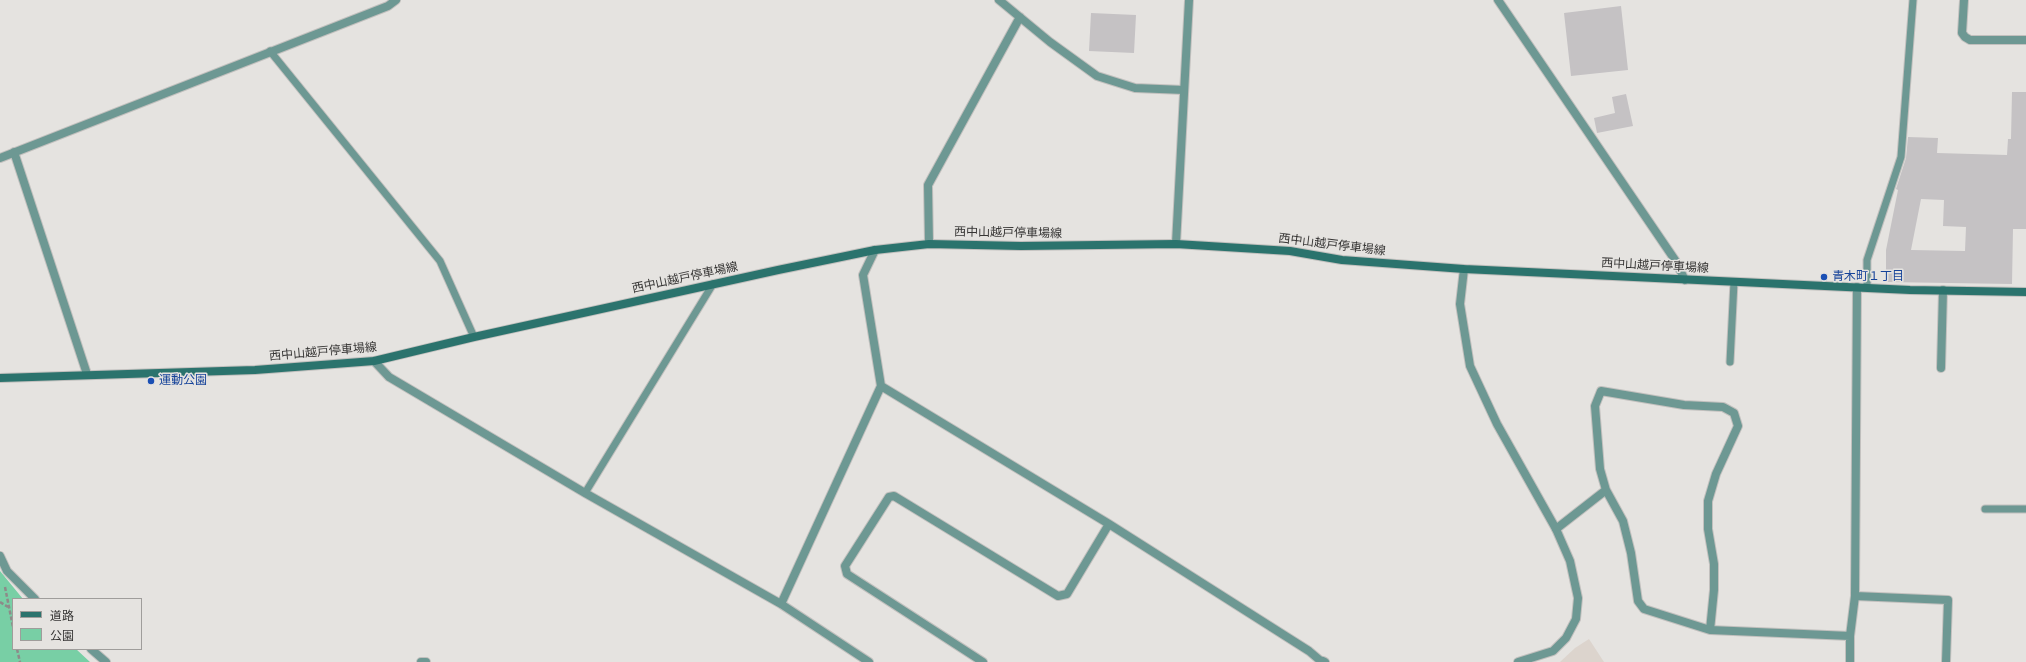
<!DOCTYPE html>
<meta charset="utf-8">
<style>
body{margin:0}
#map{position:relative;width:2026px;height:662px;overflow:hidden;background:#e5e3e0;font-family:Karla,"Noto Sans JP",sans-serif}
canvas{display:block}
.legend{position:absolute;left:12px;top:598px;width:130px;height:52px;box-sizing:border-box;background:#e5e3e0;border:1px solid #9f9d9b;margin:0;padding:5px 7px;list-style:none;font-size:12px;color:#363534}
.legend li{display:flex;align-items:center;gap:8px;height:20px}
.legend b{width:20px;border:1px solid #9f9d9b}
</style>
<div id="map">
<canvas width="2026" height="662"></canvas>
<ul class="legend">
<li><b style="height:5px;background:#2b736d"></b>道路</li>
<li><b style="height:11px;background:#78cfa5"></b>公園</li>
</ul>
</div>
<script>
const c = document.querySelector('canvas').getContext('2d');
c.lineJoin = 'round';
function paint(path, color) {
  c.fillStyle = color;
  c.fill(path, 'evenodd');
}
function shape(rows) {
  const path = new Path2D();
  for (const r of rows) {
    path.moveTo(r[0], r[1]);
    for (let i = 2; i < r.length; i += 2) path.lineTo(r[i], r[i + 1]);
  }
  return path;
}
function trace(path, color, width, dash) {
  c.strokeStyle = color;
  c.lineWidth = width;
  c.lineCap = dash ? 'butt' : 'round';
  c.setLineDash(dash || []);
  c.stroke(path);
}
function drawText(font, color, halo, rows, align = 'center') {
  c.font = font + ' Karla,"Noto Sans JP",sans-serif';
  c.lineWidth = 3;
  c.setLineDash([]);
  c.textBaseline = 'middle';
  c.strokeStyle = halo;
  c.fillStyle = color;
  for (const [text, x, y, turn = 0] of rows) {
    c.save();
    c.translate(x, y);
    c.rotate((+turn || 0) * Math.PI / 180);
    c.textAlign = isNaN(turn) ? turn : align;
    if (halo) c.strokeText(text, 0, 0);
    c.fillText(text, 0, 0);
    c.restore();
  }
}
paint(shape([
 [1589,639,1604,662,1560,662,1575,648]
]), '#dcd4cd');
paint(shape([
 [0,571,23,599,13,599,13,649,76,649,90,662,0,662]
]), '#78cfa5');
paint(shape([
 [1621,6,1628,70,1571,76,1564,13],
 [1091,13,1136,15,1134,53,1089,51],
 [2012,92,2026,92,2026,229,2013,229,2012,284,1886,282,1886,250,1898,190,1896,189,1906,158,1908,137,1938,138,1937,153,2007,155,2008,139,2011,139],
 [1921,199,1944,200,1943,226,1966,227,1965,251,1911,250],
 [1626,94,1633,126,1597,133,1594,118,1615,113,1612,97]
]), '#c5c2c4');
const service = shape([
 [270,51,440,261,474,337],
 [1867,287,1867,260,1901,157,1913,0],
 [1730,362,1734,282],
 [585,493,713,284],
 [1985,509,2026,509]
]);
const minor = shape([
 [999,0,1050,42,1097,76,1135,88,1184,90],
 [1498,0,1675,260,1685,280],
 [1964,0,1962,33,1965,37,1970,40,2026,40],
 [14,152,87,374],
 [0,158,388,6,396,0],
 [929,244,928,185,1020,17],
 [374,361,389,377,585,493,781,604,869,662],
 [1941,368,1943,290],
 [881,386,1109,524,1309,651,1322,662],
 [1556,529,1606,490],
 [0,556,7,571,35,599],
 [1855,596,1948,600,1946,662],
 [781,604,881,386,863,275,875,250],
 [1710,630,1644,609,1638,601,1631,553,1623,521,1606,490,1600,469,1595,406,1601,391,1684,405,1723,407,1734,413,1738,426,1716,474,1708,501,1708,529,1714,564,1714,590,1710,630,1850,636],
 [91,649,106,662],
 [421,662,426,662],
 [983,662,847,574,845,566,889,497,894,496,1058,596,1067,594,1109,524],
 [1850,662,1850,636,1855,596,1857,287]
]);
const tertiary = shape([
 [1176,244,1189,0],
 [1464,269,1460,304,1470,366,1497,424,1556,529,1570,561,1578,598,1576,619,1566,638,1553,651,1518,662],
 [1323,661,1325,662]
]);
const secondary = shape([
 [0,378,255,370,374,361,474,337,778,270,875,250,929,244,1021,246,1176,244,1290,251,1342,260,1464,269,1910,290,2026,292]
]);
trace(service, '#c2c0be', 9);
trace(minor, '#c2c0be', 10);
trace(tertiary, '#c2c0be', 10);
trace(secondary, '#c2c0be', 10);
trace(shape([
 [5,587,13,627],
 [0,602,8,607],
 [17,649,20,662]
]), '#8d8b89', 2.5, [4, 2]);
trace(service, '#6d9893', 7);
trace(minor, '#6d9893', 8);
trace(tertiary, '#6d9893', 8);
trace(secondary, '#2b736d', 8);
for (const [x, y, r, color] of [
 [1824,277,4,"#1a4fb4"],
 [151,381,4,"#1a4fb4"]
]) {
  const dot = new Path2D();
  dot.arc(x, y, r, 0, 2 * Math.PI);
  c.fillStyle = color;
  c.fill(dot);
  trace(dot, '#e5e3e0', 1.5);
}
drawText('12px', '#363534', '#e5e3e0', [
 ["西中山越戸停車場線",1008,233,1],
 ["西中山越戸停車場線",1332,245,7],
 ["西中山越戸停車場線",1655,266,3],
 ["西中山越戸停車場線",685,278,-12],
 ["西中山越戸停車場線",323,352,-5]
]);
drawText('12px', '#164399', '#e5e3e0', [
 ["青木町１丁目",1832,277],
 ["運動公園",159,381]
], 'left');
</script>
